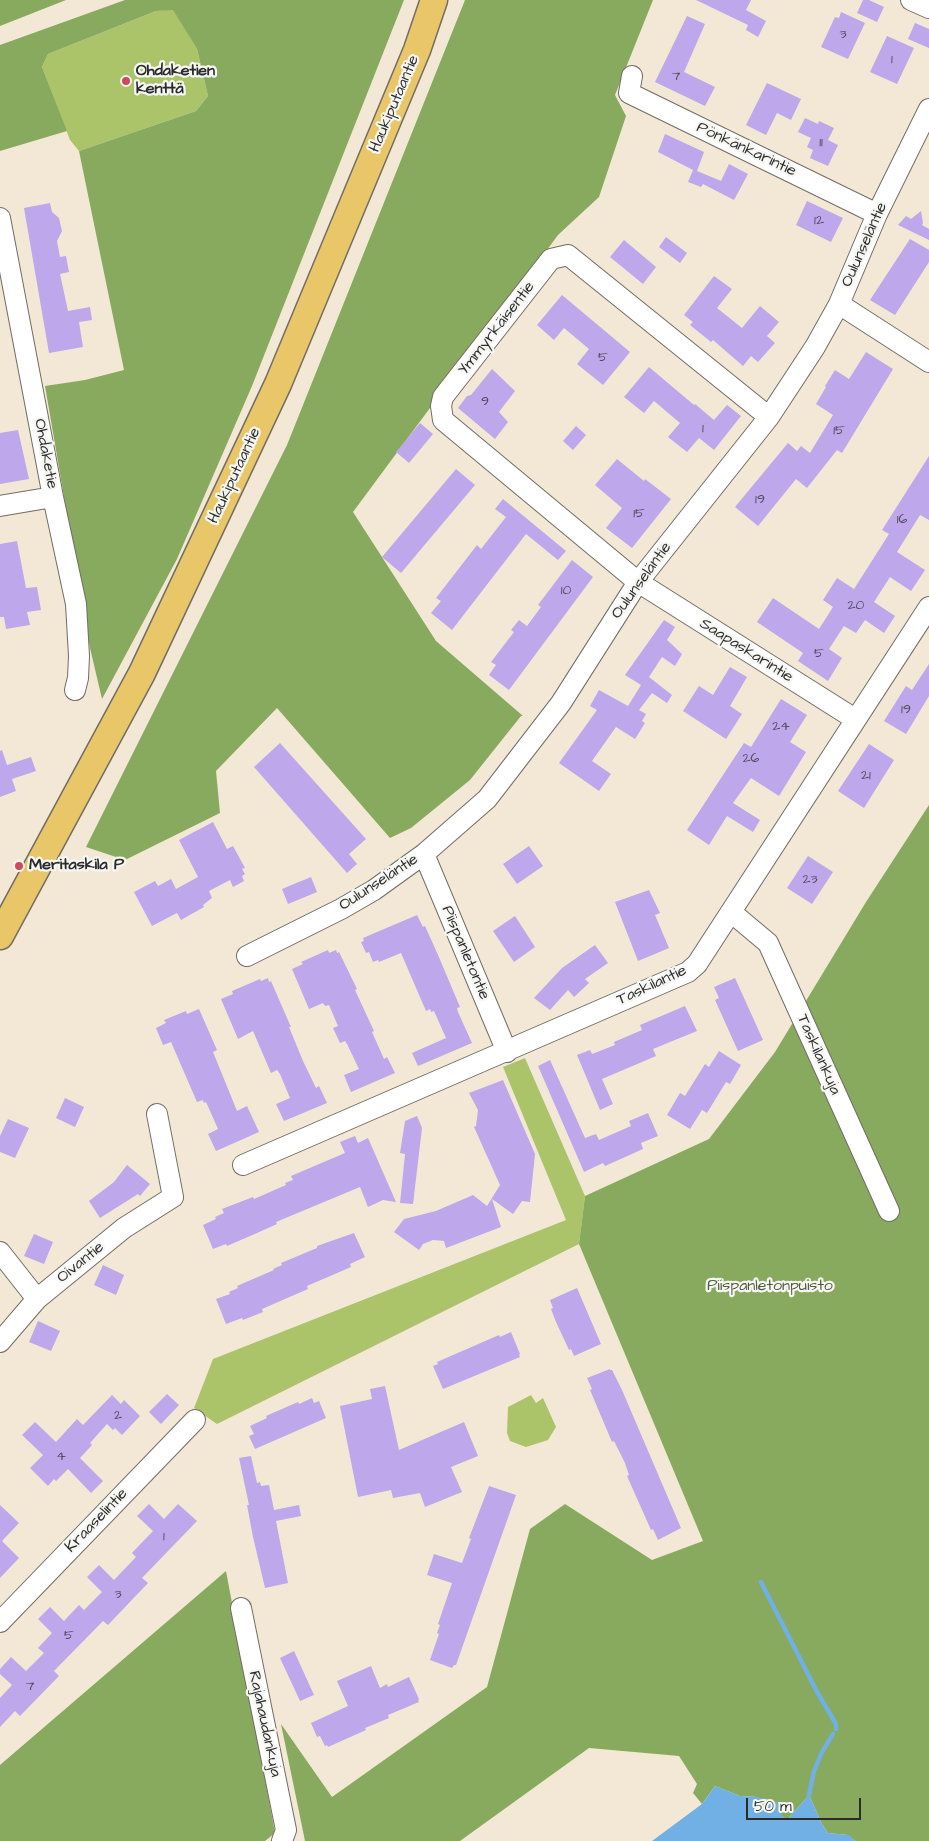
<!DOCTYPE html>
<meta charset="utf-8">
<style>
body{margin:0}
#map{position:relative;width:929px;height:1841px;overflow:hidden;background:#f3e8d5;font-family:"Architects Daughter",sans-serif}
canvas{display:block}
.scale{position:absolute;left:746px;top:1798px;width:115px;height:22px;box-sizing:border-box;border:2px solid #2b2b2b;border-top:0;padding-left:6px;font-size:15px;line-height:18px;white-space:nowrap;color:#2b2b2b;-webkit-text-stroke:4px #f6f6f2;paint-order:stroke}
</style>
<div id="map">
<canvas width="929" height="1841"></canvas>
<div class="scale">50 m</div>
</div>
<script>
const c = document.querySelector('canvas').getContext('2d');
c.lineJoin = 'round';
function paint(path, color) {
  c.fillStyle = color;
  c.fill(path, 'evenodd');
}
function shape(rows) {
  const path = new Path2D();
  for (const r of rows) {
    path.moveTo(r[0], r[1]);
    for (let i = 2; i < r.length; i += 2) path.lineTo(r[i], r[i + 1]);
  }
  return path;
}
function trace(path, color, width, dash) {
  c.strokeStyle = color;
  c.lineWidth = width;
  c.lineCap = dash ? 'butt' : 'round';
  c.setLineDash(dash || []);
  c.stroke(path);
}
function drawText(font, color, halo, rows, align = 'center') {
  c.font = font + ' "Architects Daughter",sans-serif';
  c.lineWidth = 4.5;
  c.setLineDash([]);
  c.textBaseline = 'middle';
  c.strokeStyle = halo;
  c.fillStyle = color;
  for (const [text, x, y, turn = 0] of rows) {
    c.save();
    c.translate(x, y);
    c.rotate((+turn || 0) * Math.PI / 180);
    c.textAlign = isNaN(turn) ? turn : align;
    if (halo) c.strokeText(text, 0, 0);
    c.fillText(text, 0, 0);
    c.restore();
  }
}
paint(shape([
 [173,9,197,49,208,96,196,111,79,151,70,140,42,67,48,54,156,11],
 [525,1058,585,1196,579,1244,217,1424,194,1408,213,1359,566,1220,503,1067],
 [531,1395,536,1403,543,1398,556,1427,548,1440,526,1447,510,1441,507,1433,508,1407]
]), '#abc46a');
paint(shape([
 [0,0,66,0,0,26],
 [125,0,404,0,252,386,177,559,102,699,90,648,45,386,85,380,124,370,79,151,196,111,208,96,197,49,173,10,156,11,48,54,42,67,67,131,0,151,0,45],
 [465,0,653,0,615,95,626,116,599,197,558,235,353,512,436,641,523,716,521,716,470,780,411,828,390,838,277,708,216,771,220,813,125,860,86,847,287,445],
 [929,805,929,1841,855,1841,848,1835,828,1833,822,1824,809,1795,787,1820,757,1797,740,1796,715,1786,702,1804,693,1793,697,1784,679,1756,589,1748,460,1841,305,1841,281,1724,332,1797,487,1687,530,1529,565,1504,652,1560,703,1541,579,1244,585,1196,709,1139,775,1052,866,902],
 [226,1571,275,1833,265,1841,0,1841,0,1765]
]), '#88aa5e');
paint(shape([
 [715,1786,740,1796,757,1797,777,1802,782,1816,787,1820,809,1795,822,1824,828,1833,849,1835,855,1841,652,1841,702,1804]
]), '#70b0e4');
trace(shape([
 [761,1582,816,1690,836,1724,836,1729],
 [809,1795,814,1771,822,1752,833,1734]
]), '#70b0e4', 4.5);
paint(shape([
 [696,0,751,0,746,10,766,21,758,37,746,30,748,25],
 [863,0,869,0,884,7,877,22,857,13],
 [841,12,865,23,848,59,821,47,835,17,839,18],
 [687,16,705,24,684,72,715,87,705,106,655,82],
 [915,23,929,29,929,48,908,39],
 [887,36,914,48,897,84,870,72],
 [767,83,801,99,791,120,777,113,766,135,746,125],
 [805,118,818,124,819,121,834,128,828,140,838,145,828,166,810,158,813,150,807,147,811,138,798,132],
 [665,134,704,152,697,171,721,181,729,164,748,174,734,200,703,184,701,187,688,182,693,170,658,152],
 [807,201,843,218,831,242,796,225],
 [50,203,52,212,59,218,62,231,57,241,60,257,66,256,69,272,60,274,68,311,90,307,92,320,79,322,83,347,49,353,24,208],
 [921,211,923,223,922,225,929,229,929,240,898,225,906,216,911,219],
 [666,237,687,253,680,263,659,247],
 [910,239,929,250,929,262,895,315,870,300],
 [624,240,656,267,643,284,610,257],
 [714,276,732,289,717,308,742,328,760,306,779,322,767,336,775,343,758,362,751,356,743,366,713,340,711,342,690,325,693,322,684,315],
 [562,295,630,352,603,385,577,364,589,349,564,328,554,340,537,325],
 [866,352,893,369,842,453,837,450,807,488,796,479,758,526,735,507,788,443,797,451,801,446,810,453,833,415,816,404,826,387,825,386,835,370,849,379],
 [649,367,694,405,695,404,714,420,727,405,741,416,714,450,699,438,687,452,668,437,680,423,654,401,644,413,624,397],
 [492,369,515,391,499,412,508,422,495,439,458,408,467,396,471,395],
 [420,423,433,434,409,463,396,452],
 [576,426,586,435,573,450,563,441],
 [18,430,29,479,0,484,0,433],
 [929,456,929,520,920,515,897,552,925,570,911,591,890,577,874,602,895,616,884,633,865,620,856,633,844,626,829,649,842,658,828,681,798,661,803,653,757,622,773,598,819,629,833,607,823,600,837,578,854,589,889,534,882,530],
 [617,459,644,481,645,479,671,499,632,548,606,528,622,508,595,485],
 [456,469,475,485,401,573,382,557],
 [503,499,566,551,558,560,526,534,452,630,431,613,441,601,436,598,477,545,481,549,506,517,495,509],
 [17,541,26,588,37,587,41,610,27,612,30,625,6,629,4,617,0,617,0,544],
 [572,560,593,577,509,690,489,675,496,665,491,662,514,632,511,630,519,620,527,626,541,607,538,605],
 [664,620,675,627,667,640,682,654,675,666,662,657,649,677,672,695,667,703,652,693,639,710,646,714,642,721,645,723,635,739,616,727,592,761,611,774,599,791,559,763,597,710,590,706,599,690,628,706,641,685,625,675],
 [929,664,929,696,906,734,884,721,906,686,912,690],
 [730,667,747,677,730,706,742,714,726,739,683,711,699,686,713,695],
 [781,699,807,715,790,742,806,752,779,796,751,778,733,803,760,820,753,832,727,816,709,845,687,830,744,743,751,747],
 [280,743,366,839,349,854,357,864,347,873,254,767],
 [869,744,894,760,864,808,838,791],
 [2,750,7,765,31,757,36,771,12,779,16,791,0,797,0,751],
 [213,822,227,849,233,846,245,868,242,869,245,874,242,876,244,881,233,887,230,880,209,891,212,898,203,905,204,907,181,920,177,913,152,926,134,892,155,881,158,886,171,879,176,889,198,877,179,840],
 [529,846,543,866,517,884,503,864],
 [808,856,833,872,812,904,787,888],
 [311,877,317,892,288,904,282,889],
 [649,890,660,913,655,915,669,948,638,961,615,902],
 [417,915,423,927,425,926,438,955,460,1007,457,1008,458,1012,472,1043,418,1066,412,1053,446,1038,434,1011,431,1012,430,1009,426,1011,401,953,379,962,378,960,373,962,369,952,366,953,361,942,364,941,363,938],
 [515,916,535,947,514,962,493,931],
 [595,945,608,963,585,979,589,983,574,997,568,990,550,1010,534,998,562,968],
 [328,950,329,953,336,950,337,953,339,952,357,989,355,990,374,1031,372,1032,384,1059,387,1057,395,1073,351,1092,344,1075,359,1069,347,1044,345,1041,340,1043,333,1028,338,1026,329,1005,325,1006,323,1003,309,1009,292,969,303,964,301,962],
 [268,978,269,982,271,981,287,1018,291,1027,289,1027,303,1061,316,1088,319,1086,327,1103,284,1121,276,1104,290,1098,280,1074,277,1070,271,1073,253,1031,238,1039,221,999,233,994,232,991,260,979,261,981],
 [735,978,763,1040,738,1051,715,1000,719,998,714,987],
 [685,1006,697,1031,653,1049,656,1056,602,1079,613,1104,600,1110,577,1055,590,1050,592,1054,615,1045,614,1042,642,1030,640,1025],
 [199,1009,217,1050,213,1052,237,1111,247,1106,259,1132,216,1151,208,1134,218,1129,206,1102,204,1103,203,1100,197,1102,171,1042,163,1045,156,1028,166,1023,164,1020,186,1011,187,1014],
 [719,1051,741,1065,730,1084,726,1082,707,1113,702,1110,690,1129,667,1115,680,1093,685,1096,705,1064,709,1067],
 [550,1060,585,1138,596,1134,599,1140,631,1126,629,1121,648,1113,658,1136,641,1143,643,1149,605,1166,603,1163,584,1172,538,1066],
 [503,1080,535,1154,530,1202,522,1201,513,1214,492,1199,501,1227,446,1248,444,1241,433,1240,423,1244,419,1250,394,1232,404,1219,436,1211,473,1195,487,1206,500,1185,474,1127,476,1126,478,1110,469,1093],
 [65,1098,84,1107,75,1127,56,1118],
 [417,1116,422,1128,413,1204,400,1203,405,1154,400,1153,405,1121],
 [8,1119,29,1128,15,1158,0,1152,0,1136],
 [355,1136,358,1143,368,1138,396,1202,383,1200,368,1207,360,1187,276,1222,277,1224,257,1233,227,1246,226,1244,213,1249,203,1225,216,1219,215,1217,224,1213,222,1209,253,1197,254,1199,286,1185,285,1183,293,1180,291,1176,345,1153,340,1142],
 [127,1165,150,1184,140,1196,138,1194,100,1218,89,1201,114,1182],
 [354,1233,365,1257,350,1264,351,1267,307,1286,308,1289,262,1309,263,1312,243,1320,242,1318,226,1324,216,1299,230,1294,229,1292,238,1288,237,1286,274,1270,273,1269,282,1265,281,1263,317,1248,317,1246],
 [34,1234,53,1242,44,1264,24,1256],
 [103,1265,124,1275,116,1295,94,1285],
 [577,1288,601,1344,574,1356,571,1349,569,1350,556,1322,551,1309,553,1308,550,1300],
 [38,1321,60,1331,51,1351,29,1342],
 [511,1332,520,1354,519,1355,520,1357,443,1389,433,1366,438,1364,437,1362,499,1335,500,1337],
 [610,1369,610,1370,612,1370,622,1390,681,1528,658,1540,653,1529,651,1530,627,1476,629,1475,625,1463,614,1441,612,1442,590,1390,592,1389,587,1378],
 [385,1386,399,1450,464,1422,478,1456,451,1467,462,1492,425,1507,420,1493,393,1498,391,1490,358,1497,340,1406,372,1399,370,1389],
 [167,1394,179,1405,161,1424,149,1412],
 [112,1395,121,1404,124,1400,140,1416,122,1435,115,1428,113,1430,107,1424,90,1443,92,1445,80,1458,103,1481,91,1493,68,1469,56,1481,54,1479,48,1486,30,1468,43,1455,22,1435,35,1422,56,1442,77,1419,83,1425],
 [312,1398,314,1403,319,1401,326,1418,255,1449,249,1436,254,1434,250,1426,267,1418,266,1416,298,1402,299,1404],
 [251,1456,257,1483,260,1482,261,1486,269,1485,274,1510,299,1505,301,1516,276,1521,288,1583,265,1588,253,1537,247,1505,249,1505,239,1458],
 [489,1486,516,1495,456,1665,454,1665,452,1668,430,1660,439,1634,437,1633,440,1625,438,1624,452,1583,427,1575,434,1554,462,1563,471,1539,469,1538],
 [149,1504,164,1519,178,1504,197,1521,142,1578,148,1583,108,1625,103,1621,54,1671,59,1676,20,1716,15,1711,0,1727,0,1698,12,1685,0,1674,0,1669,11,1657,26,1671,44,1653,38,1648,52,1633,38,1619,50,1607,64,1621,79,1605,84,1610,102,1592,87,1577,99,1565,114,1580,136,1557,132,1553,153,1531,137,1516],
 [0,1505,19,1523,2,1541,19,1558,0,1578],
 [294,1651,314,1695,300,1701,280,1658],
 [371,1666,380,1688,387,1684,388,1687,409,1677,419,1699,418,1700,419,1702,388,1715,389,1718,365,1728,366,1730,328,1747,327,1745,325,1746,320,1736,317,1737,311,1723,348,1706,337,1681]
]), '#bea7ea');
const minor = shape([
 [911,0,929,8],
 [632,76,629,93,877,214],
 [0,218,53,497,76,604,79,656,78,678,75,690],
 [839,304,929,362],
 [769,417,568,255,551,259,443,397,441,406,443,420,638,582,855,719],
 [0,506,53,497],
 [424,854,507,1052],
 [731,912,768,943,889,1211],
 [247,956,341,909,374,890,424,854,487,799,561,703,638,582,769,417,815,347,839,304,877,214,929,109],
 [243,1165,688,972,697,964,929,607],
 [0,1252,37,1299],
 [0,1342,37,1299,124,1228,173,1197,157,1114],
 [241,1608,286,1830,282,1841],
 [0,1622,195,1420]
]);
const major = shape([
 [0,936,142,673,278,384,417,50,434,0]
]);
trace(minor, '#716d66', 22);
trace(major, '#716d66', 29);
trace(minor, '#fff', 20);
trace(major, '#e9c769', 26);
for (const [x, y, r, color] of [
 [126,81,5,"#d1495b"],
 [19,866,5,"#d1495b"]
]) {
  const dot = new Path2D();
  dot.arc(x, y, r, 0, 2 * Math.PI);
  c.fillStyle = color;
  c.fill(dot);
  trace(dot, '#f6f6f2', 2);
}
drawText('14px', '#504a5b', null, [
 ["3",843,35],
 ["1",892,60],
 ["7",676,77],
 ["11",821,143],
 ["12",819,221],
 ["5",603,358],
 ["9",485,402],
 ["1",703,429],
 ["15",839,431],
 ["19",760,500],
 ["15",639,514],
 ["16",902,520],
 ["10",566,591],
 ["20",856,606],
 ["5",819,654],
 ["19",906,710],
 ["24",781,727],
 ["26",751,759],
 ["21",866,776],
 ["23",810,880],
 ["2",118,1416],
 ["4",61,1457],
 ["1",164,1537],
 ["3",118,1595],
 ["5",69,1636],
 ["7",30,1687]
]);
drawText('bold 16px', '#2b2b2b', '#f6f6f2', [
 ["Ohdaketien",136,72],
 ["kenttä",136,90],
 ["Meritaskila P",29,866]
], 'left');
drawText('16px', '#2b2b2b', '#f6f6f2', [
 ["Haukiputaantie",395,104,-67],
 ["Pönkänkarintie",746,150,25],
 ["Oulunseläntie",865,245,-66],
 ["Ymmyrkäisentie",497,329,-52],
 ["Ohdaketie",45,454,79],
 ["Haukiputaantie",235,476,-65],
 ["Oulunseläntie",642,581,-54],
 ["Saapaskarintie",746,651,32],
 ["Oulunseläntie",379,883,-33],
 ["Piispanletontie",465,953,67],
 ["Taskilantie",652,986,-25],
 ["Taskilankuja",818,1055,66],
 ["Oivantie",81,1263,-39],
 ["Kraaselintie",97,1521,-46],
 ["Rajahaudankuja",264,1724,78]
]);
drawText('16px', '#51593e', '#f6f6f2', [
 ["Piispanletonpuisto",770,1287]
]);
</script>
